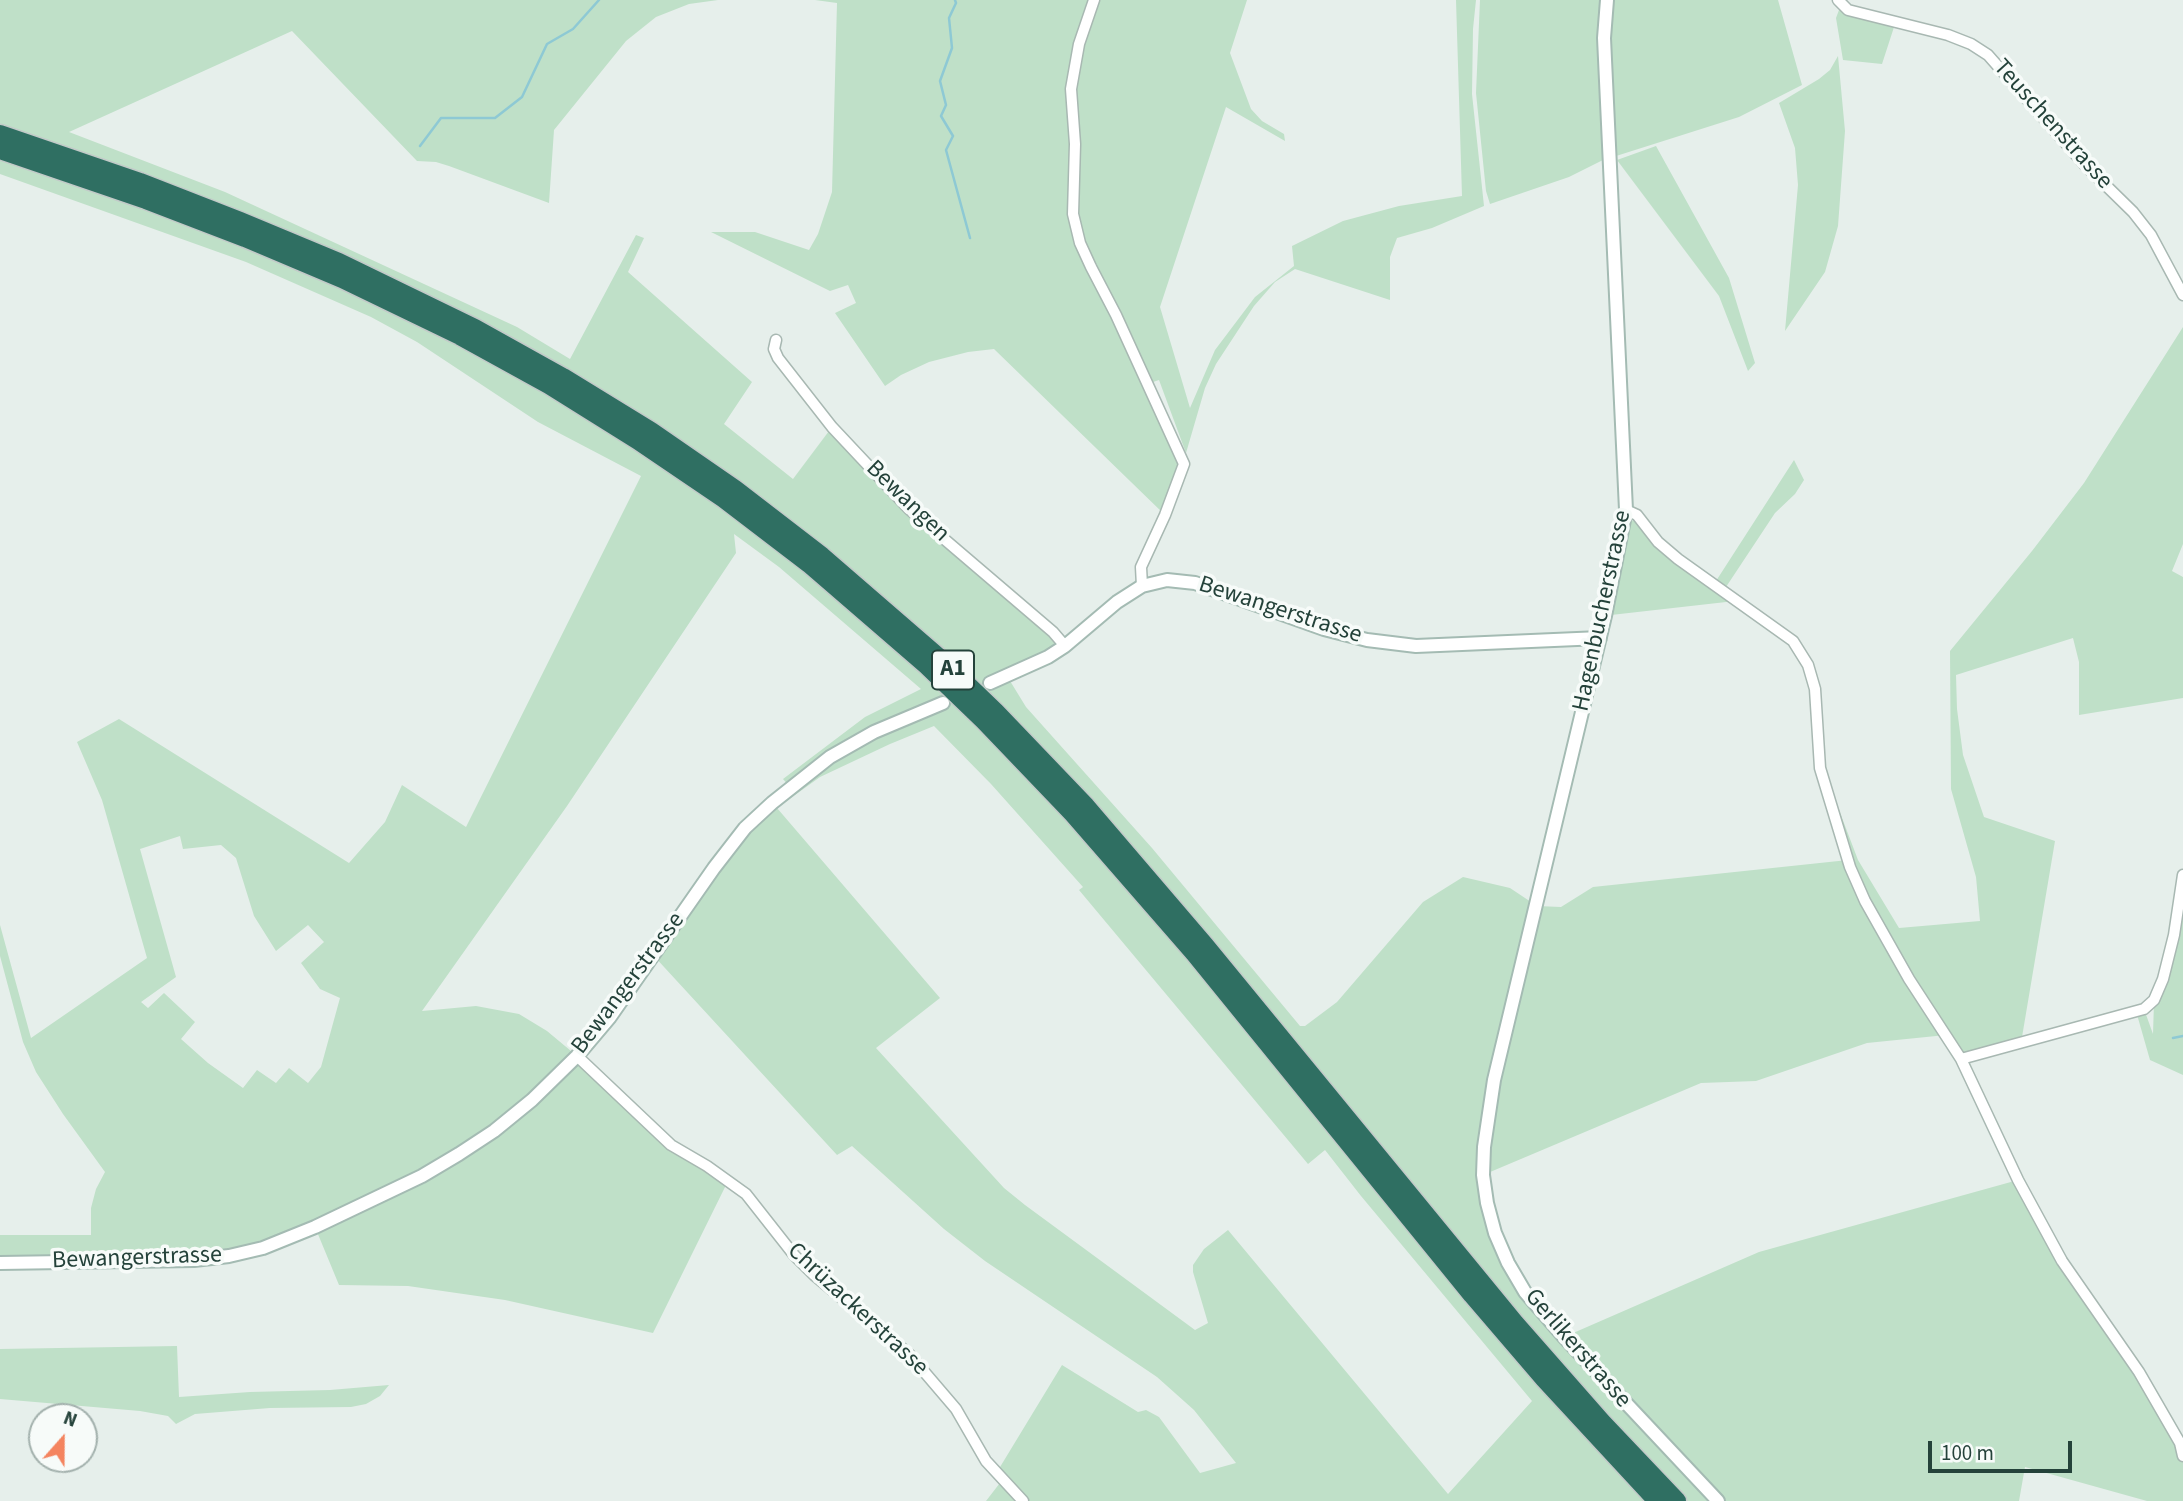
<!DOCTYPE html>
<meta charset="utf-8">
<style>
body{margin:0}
#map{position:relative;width:2183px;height:1501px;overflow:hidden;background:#e6efeb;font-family:"Source Sans 3",sans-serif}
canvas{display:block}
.north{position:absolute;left:28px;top:1403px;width:70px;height:70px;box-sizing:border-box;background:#f7fbf9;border:2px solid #a3b1ad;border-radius:50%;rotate:21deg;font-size:19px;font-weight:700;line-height:28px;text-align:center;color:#24423a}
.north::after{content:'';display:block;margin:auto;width:24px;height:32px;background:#f4845f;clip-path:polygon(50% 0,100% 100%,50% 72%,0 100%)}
.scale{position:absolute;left:1928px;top:1441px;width:144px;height:32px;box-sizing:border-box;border:4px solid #24423a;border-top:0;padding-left:9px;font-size:21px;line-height:24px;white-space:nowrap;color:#24423a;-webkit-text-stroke:5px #f7fbf9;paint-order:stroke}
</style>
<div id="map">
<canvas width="2183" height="1501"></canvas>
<div class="north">N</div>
<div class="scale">100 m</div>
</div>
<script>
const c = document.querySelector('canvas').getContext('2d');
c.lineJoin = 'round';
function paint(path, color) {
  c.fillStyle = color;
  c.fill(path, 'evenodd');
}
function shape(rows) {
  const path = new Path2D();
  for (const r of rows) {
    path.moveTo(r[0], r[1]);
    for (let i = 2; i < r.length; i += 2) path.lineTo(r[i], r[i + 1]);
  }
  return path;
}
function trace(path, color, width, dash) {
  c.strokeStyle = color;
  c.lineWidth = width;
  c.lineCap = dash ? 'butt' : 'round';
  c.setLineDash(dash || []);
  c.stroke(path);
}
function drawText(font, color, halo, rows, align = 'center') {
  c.font = font + ' "Source Sans 3",sans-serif';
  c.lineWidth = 7;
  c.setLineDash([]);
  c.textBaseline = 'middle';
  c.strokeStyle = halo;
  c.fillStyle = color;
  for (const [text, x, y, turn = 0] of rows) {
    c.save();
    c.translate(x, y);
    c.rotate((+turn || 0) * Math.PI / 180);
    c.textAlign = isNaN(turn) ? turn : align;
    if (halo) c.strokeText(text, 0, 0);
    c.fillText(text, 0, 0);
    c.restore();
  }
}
paint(shape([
 [0,0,718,0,689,4,656,17,626,41,554,130,549,203,449,166,436,162,417,161,292,31,69,132,225,192,517,327,570,359,636,235,644,238,628,272,752,382,724,424,793,479,832,427,909,509,1065,646,1007,676,1026,707,1152,848,1300,1026,1305,1026,1337,1002,1423,902,1463,877,1510,888,1537,906,1561,907,1593,887,1848,860,1853,864,1828,781,1858,860,1899,928,1980,921,1976,877,1951,789,1950,651,2032,551,2084,483,2183,327,2183,544,2172,571,2183,577,2183,698,2079,715,2079,662,2073,638,1956,675,1957,709,1963,755,1984,817,2055,841,2021,1043,1961,1059,1946,1035,1867,1043,1756,1081,1701,1083,1483,1175,1508,1263,1564,1337,1759,1252,2018,1180,2062,1261,2139,1372,2183,1456,2183,1501,2147,1501,2025,1467,2019,1501,986,1501,1003,1479,997,1472,1062,1365,1138,1412,1146,1410,1159,1417,1200,1473,1236,1463,1194,1410,1157,1377,985,1261,944,1229,852,1146,837,1155,653,955,714,868,789,786,783,779,865,717,921,689,779,567,734,534,736,553,567,806,422,1011,476,1006,519,1014,547,1031,577,1056,671,1145,728,1181,653,1333,505,1300,408,1286,339,1285,315,1227,229,1256,0,1263,0,1235,91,1235,91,1208,96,1189,105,1172,63,1114,36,1072,23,1042,0,956,0,925,31,1038,147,958,102,800,77,742,119,719,349,863,385,822,402,785,466,827,641,476,538,422,417,342,371,317,246,262,0,174],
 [934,726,991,784,1083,887,1079,890,1308,1164,1325,1150,1361,1196,1532,1401,1448,1494,1228,1230,1204,1249,1193,1265,1193,1272,1208,1323,1195,1330,1025,1205,1004,1188,876,1048,940,998,777,808,820,777,890,744],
 [180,836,183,849,221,845,236,858,254,916,276,951,308,925,324,942,301,963,320,989,340,998,321,1067,308,1083,289,1068,276,1083,257,1070,243,1088,208,1063,181,1039,195,1022,164,993,148,1008,141,1002,176,977,140,849],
 [815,0,1247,0,1230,53,1251,109,1262,121,1284,134,1285,141,1226,107,1160,307,1190,408,1215,350,1255,297,1294,266,1292,246,1343,221,1399,206,1462,196,1456,0,1476,0,1473,29,1472,94,1484,206,1432,228,1397,238,1390,257,1390,300,1295,269,1275,282,1254,306,1216,364,1205,388,1186,453,1159,380,1153,382,1148,375,1184,464,1165,515,994,349,968,352,929,362,901,375,885,386,835,313,856,303,848,285,830,291,711,232,755,232,809,250,818,234,832,192,837,3],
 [1480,0,1604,0,1605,159,1569,177,1490,204,1486,191,1476,93],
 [1611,0,1778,0,1802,85,1739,117,1613,157,1609,39],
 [1839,10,1895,24,1882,64,1843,60,1836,18],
 [1838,56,1845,131,1838,226,1825,272,1785,331,1798,185,1795,148,1779,103,1819,79,1830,70],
 [1656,146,1729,278,1755,363,1748,371,1719,296,1617,160],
 [1794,460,1804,480,1795,494,1775,513,1726,587,1716,581],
 [1635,519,1735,601,1611,615,1630,522],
 [2183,896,2183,1075,2150,1060,2136,1011,2144,1009,2153,1034,2154,1002],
 [177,1346,179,1397,250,1392,330,1390,389,1385,380,1396,366,1404,351,1407,270,1408,195,1414,176,1424,168,1416,140,1411,0,1399,0,1349]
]), '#bfe0c8');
trace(shape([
 [955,0,956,3,949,18,952,48,940,81,946,105,941,116,953,136,946,150,970,238],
 [420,146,441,118,495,118,522,97,547,44,573,29,599,0],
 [2173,1038,2183,1036]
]), '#8ec9d4', 2.5);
const street = shape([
 [1094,0,1079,44,1071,89,1075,144,1073,214,1080,243,1091,267,1116,315,1184,464,1165,515,1141,567,1142,586],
 [1838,0,1848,10,1948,35,1971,44,1988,55,2084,164,2133,212,2151,235,2183,295],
 [776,340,774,349,778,358,832,427,909,509,1053,632,1065,646],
 [1626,510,1637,515,1658,542,1678,559,1793,641,1808,665,1815,689,1820,768,1850,867,1865,901,1909,979,1961,1059,2018,1180,2062,1261,2139,1372,2180,1443,2183,1456],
 [577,1056,671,1145,707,1166,746,1194,794,1255,814,1275,909,1354,956,1409,986,1461,1023,1501],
 [1961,1059,2144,1009,2154,1000,2163,979,2174,935,2183,875]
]);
const secondary = shape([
 [1607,0,1604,38,1626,510,1605,616,1494,1080,1484,1147,1483,1175,1487,1203,1495,1233,1508,1263,1525,1292,1564,1337,1718,1501],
 [990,683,1048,657,1065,646,1117,602,1142,586,1167,580,1195,583,1324,629,1367,640,1416,646,1600,638],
 [0,1263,194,1260,229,1256,263,1248,315,1227,422,1176,459,1154,494,1131,532,1100,577,1056,610,1017,714,868,745,828,772,803,830,757,874,732,943,703]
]);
const highway = shape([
 [0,134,140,182,240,221,339,262,475,328,563,377,651,431,735,489,822,556,941,659,996,712,1086,806,1205,945,1515,1323,1602,1422,1677,1501],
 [0,150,146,200,245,238,342,279,460,336,549,385,637,440,724,499,809,564,927,666,984,721,1073,814,1194,953,1472,1295,1544,1379,1657,1501]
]);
trace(street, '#a8b8b2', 13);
trace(secondary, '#a4bbb3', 16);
trace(highway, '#c2cac8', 21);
trace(street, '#fff', 10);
trace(secondary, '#fff', 12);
trace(highway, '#2f6f62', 18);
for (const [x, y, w] of [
 [953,670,42]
]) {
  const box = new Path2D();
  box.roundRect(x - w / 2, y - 19.5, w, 39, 5);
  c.fillStyle = '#f7fbf9';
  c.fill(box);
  trace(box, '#24423a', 2);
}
drawText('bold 23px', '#24423a', null, [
 ["A1",953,670]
]);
drawText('24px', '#24423a', '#f7fbf9', [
 ["Teuschenstrasse",2052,125,48],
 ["Bewangen",907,502,44],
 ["Bewangerstrasse",1280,611,18],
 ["Hagenbucherstrasse",1603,611,-78],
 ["Bewangerstrasse",629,984,-53],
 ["Bewangerstrasse",137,1259,-2],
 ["Chrüzackerstrasse",857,1310,43],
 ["Gerlikerstrasse",1577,1349,49]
]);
</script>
